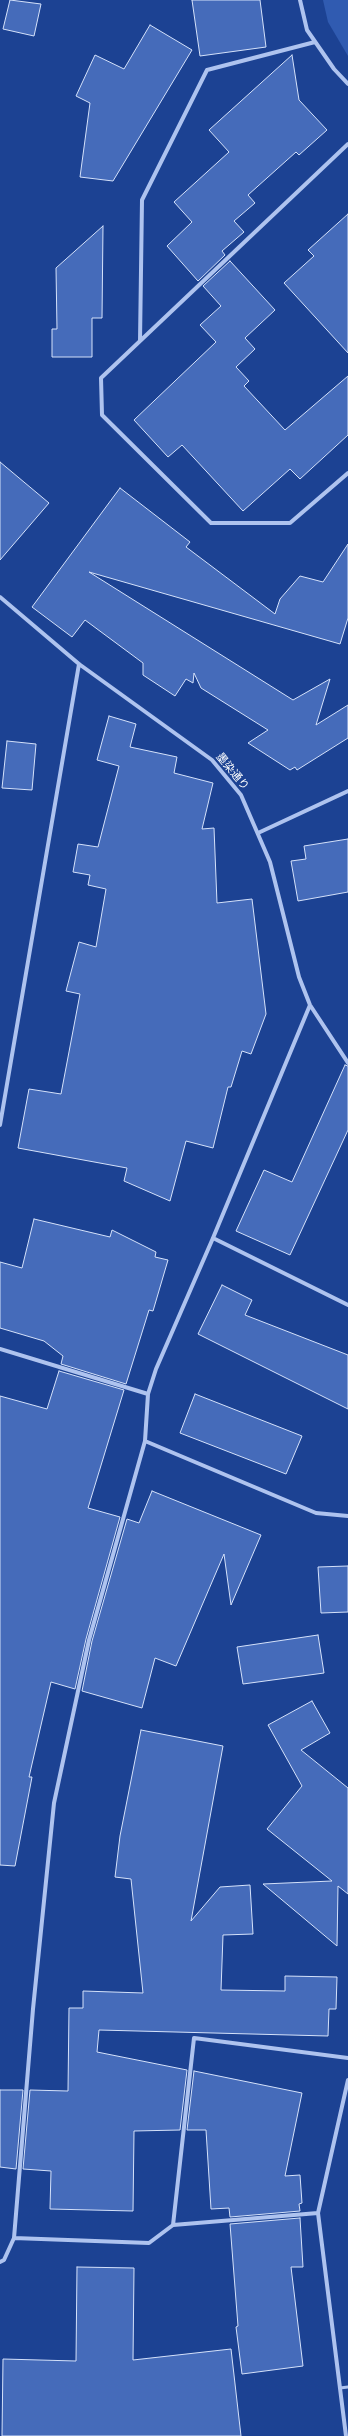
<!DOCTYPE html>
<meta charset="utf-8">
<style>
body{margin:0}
canvas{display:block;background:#1c4293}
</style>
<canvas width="348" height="2436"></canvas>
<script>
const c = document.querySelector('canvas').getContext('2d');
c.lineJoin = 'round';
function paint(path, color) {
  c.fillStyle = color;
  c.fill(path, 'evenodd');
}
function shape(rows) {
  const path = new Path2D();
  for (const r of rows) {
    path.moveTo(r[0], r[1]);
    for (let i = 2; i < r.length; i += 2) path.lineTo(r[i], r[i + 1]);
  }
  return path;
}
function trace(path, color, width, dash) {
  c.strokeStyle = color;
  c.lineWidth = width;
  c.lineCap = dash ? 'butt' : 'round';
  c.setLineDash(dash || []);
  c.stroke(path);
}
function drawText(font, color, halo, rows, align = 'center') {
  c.font = font + ' "Titillium Web","Noto Sans JP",sans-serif';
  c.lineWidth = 3;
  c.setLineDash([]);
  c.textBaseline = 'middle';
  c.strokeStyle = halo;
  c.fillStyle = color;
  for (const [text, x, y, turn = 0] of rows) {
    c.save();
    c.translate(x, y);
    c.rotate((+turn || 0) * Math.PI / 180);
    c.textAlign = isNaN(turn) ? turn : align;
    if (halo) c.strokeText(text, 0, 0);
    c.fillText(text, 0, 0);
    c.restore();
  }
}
paint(shape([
 [323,0,348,0,348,56,328,22]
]), '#305bb1');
const building = shape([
 [10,0,41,4,34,36,3,29,10,0],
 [192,0,260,0,266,47,200,56,192,0],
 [150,25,192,50,113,181,80,177,90,103,76,96,95,55,124,69,150,25],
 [292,55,299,100,327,130,299,155,296,152,248,195,255,203,234,221,244,232,222,251,225,255,198,281,167,246,192,222,174,202,229,152,209,130,292,55],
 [348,214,348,353,284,283,314,256,308,250,348,214],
 [103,226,102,318,92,318,92,357,52,357,52,329,57,329,56,268,103,226],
 [230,261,275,310,245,338,255,349,236,367,249,381,244,386,285,430,348,376,348,435,300,479,290,469,243,511,182,445,168,457,134,420,216,342,200,325,221,306,203,286,230,261],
 [0,462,49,503,0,560,0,462],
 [120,488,190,542,186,547,275,614,280,599,300,576,323,582,348,544,348,618,340,644,89,572,293,700,330,679,316,725,348,705,348,738,297,770,295,767,290,770,248,743,268,730,201,688,194,673,193,683,186,679,175,696,143,675,143,663,85,620,72,637,32,607,120,488],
 [109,716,136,724,130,747,177,757,174,773,213,783,202,829,214,828,217,903,252,899,266,1014,251,1054,242,1051,231,1087,228,1087,213,1148,186,1141,170,1201,124,1181,127,1168,18,1148,29,1089,61,1094,80,994,66,991,79,942,96,947,106,889,88,885,90,875,73,872,78,844,98,847,119,766,97,760,109,716],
 [7,741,36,744,32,790,2,788,7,741],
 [348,839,348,892,298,901,291,861,306,859,304,846,348,839],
 [345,1065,348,1066,348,1130,290,1255,236,1231,264,1170,292,1182,345,1065],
 [34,1219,110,1237,112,1230,156,1252,155,1257,168,1260,153,1311,149,1310,126,1384,61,1364,63,1356,44,1341,0,1328,0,1262,22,1268,34,1219],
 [222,1285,252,1300,245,1315,348,1355,348,1409,198,1334,222,1285],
 [59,1371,124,1390,88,1508,120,1517,86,1639,75,1689,51,1682,29,1777,32,1777,15,1866,0,1865,0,1396,47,1409,59,1371],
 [195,1394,302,1436,286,1474,180,1433,195,1394],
 [152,1491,261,1535,231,1605,224,1554,176,1666,155,1658,142,1708,82,1691,92,1641,127,1519,139,1523,152,1491],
 [348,1566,348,1612,321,1613,318,1567,348,1566],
 [318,1635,324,1673,243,1684,237,1647,318,1635],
 [312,1701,330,1733,301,1750,348,1788,348,1894,338,1886,337,1946,263,1884,332,1881,267,1829,302,1786,268,1725,312,1701],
 [141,1730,223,1746,191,1921,220,1887,250,1885,253,1934,223,1935,221,1990,285,1991,285,1976,337,1977,336,2009,329,2009,328,2036,99,2030,97,2052,187,2070,180,2130,134,2131,133,2211,50,2209,51,2171,23,2169,30,2090,68,2091,69,2008,83,2008,83,1991,143,1993,131,1879,115,1877,120,1836,141,1730],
 [194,2071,302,2093,285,2176,300,2175,302,2203,299,2204,300,2211,230,2217,229,2208,211,2209,206,2130,187,2130,194,2071],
 [0,2090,23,2090,16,2169,0,2167,0,2090],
 [300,2218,303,2267,291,2267,303,2366,242,2374,236,2327,238,2326,230,2224,300,2218],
 [77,2267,134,2268,133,2360,231,2349,241,2436,2,2436,3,2359,76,2361,77,2267]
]);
paint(building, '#456bba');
trace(building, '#d4e1fa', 1);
trace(shape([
 [340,2388,348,2387]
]), '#aec3ef', 3);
trace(shape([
 [300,0,307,30,334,69,348,84],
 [348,144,101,378,102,415,211,523,290,523,348,473],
 [140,341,142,200,207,70,315,42],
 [0,597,79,664,212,760,241,795,270,862,299,977,310,1005,348,1063],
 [258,833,348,791],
 [0,1125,79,664],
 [213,1238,348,1305],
 [0,1349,148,1394],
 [145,1441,316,1513,348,1516],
 [173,2225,194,2038,348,2058],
 [14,2238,33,2009,54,1803,89,1640,145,1441,148,1394,156,1369,213,1238,310,1005],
 [0,2262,4,2260,14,2238,149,2243,173,2225,318,2213],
 [346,2436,318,2213,348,2080]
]), '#aec3ef', 4);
drawText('11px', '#fff', '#1c4293', [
 ["墨染通り",232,772,50]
]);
</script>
